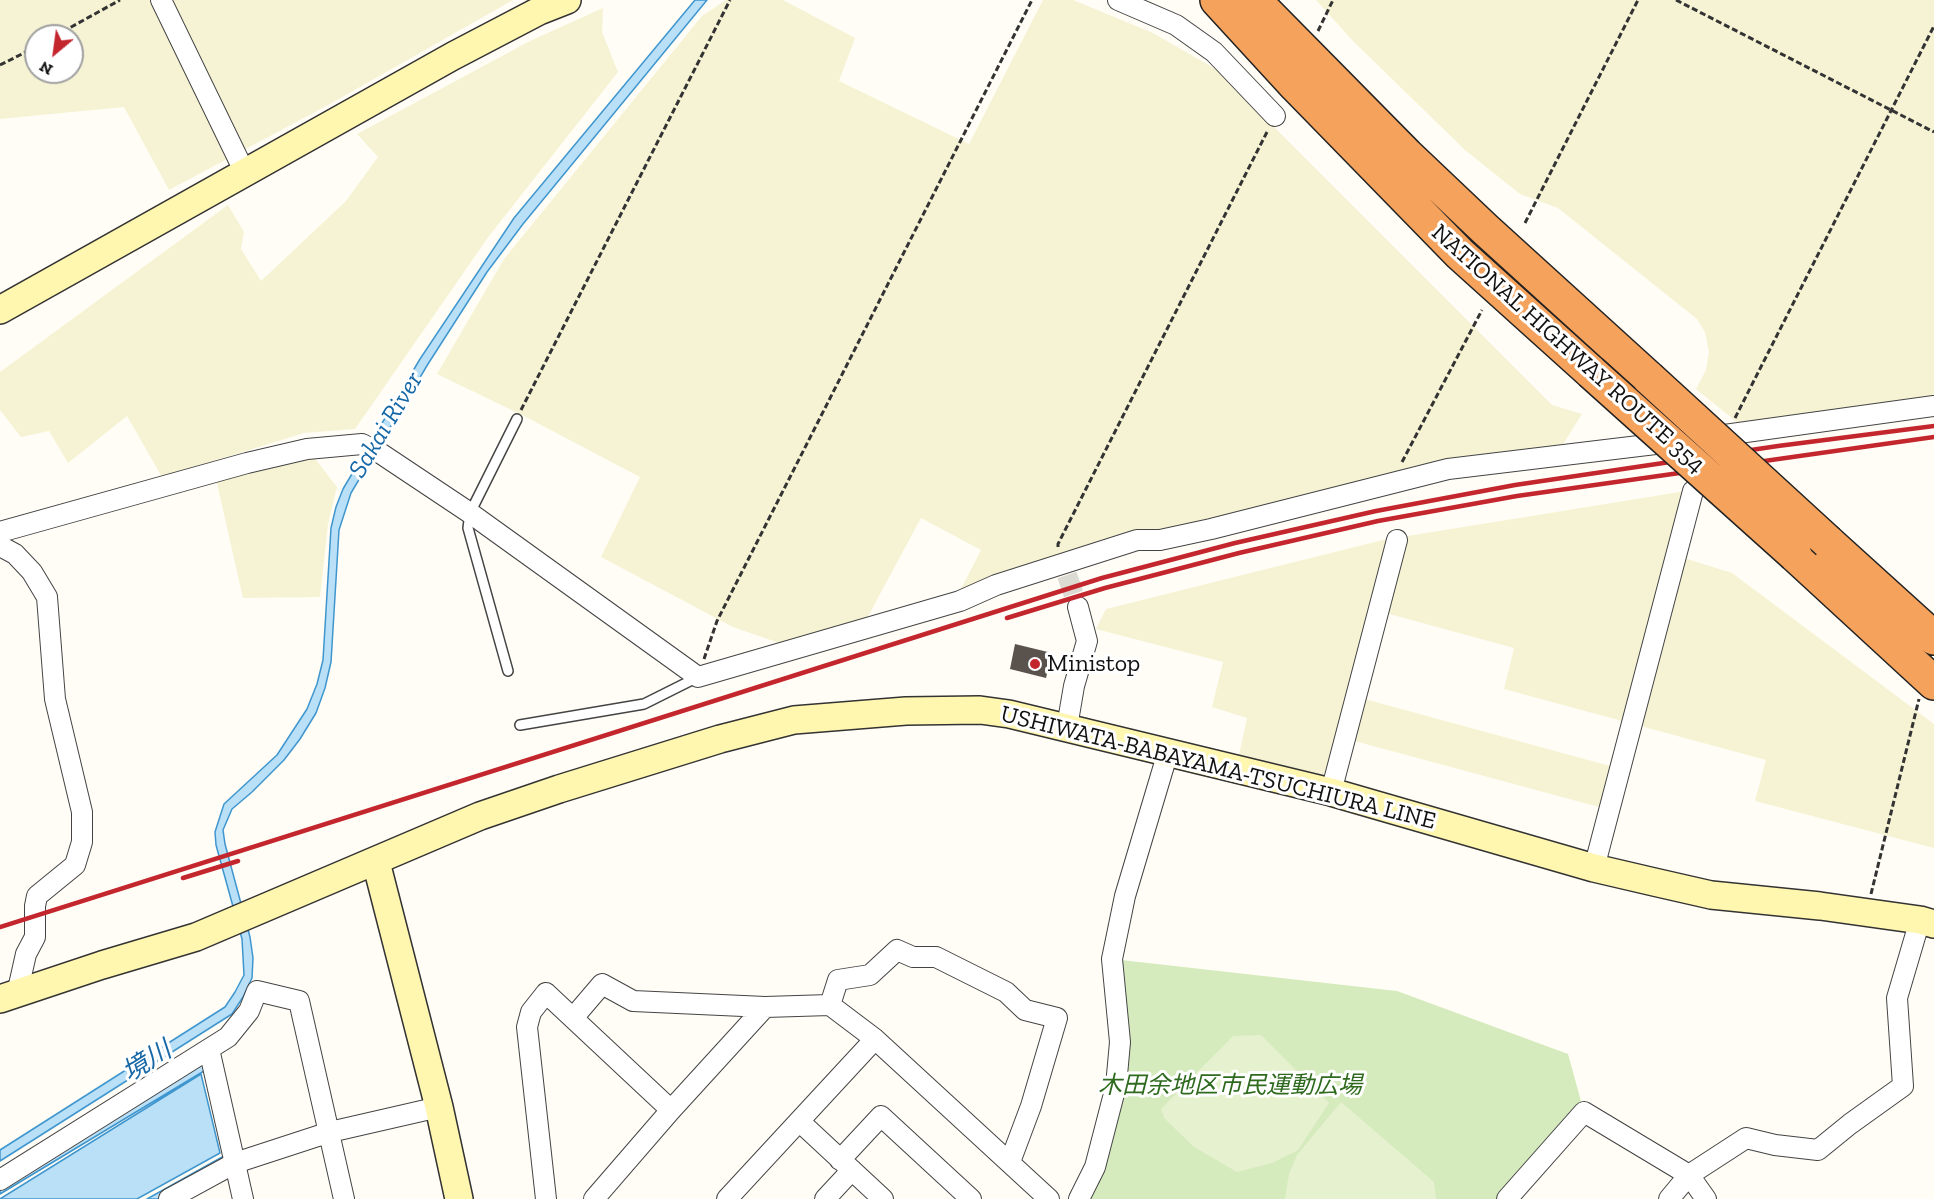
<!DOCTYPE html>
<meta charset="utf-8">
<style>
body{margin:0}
#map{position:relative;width:1934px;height:1199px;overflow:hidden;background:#fffdf5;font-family:"Zilla Slab",serif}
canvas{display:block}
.north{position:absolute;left:24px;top:24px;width:60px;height:60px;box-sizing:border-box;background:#fff;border:2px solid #a0a0a0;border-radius:50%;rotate:209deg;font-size:16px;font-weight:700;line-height:24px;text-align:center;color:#111}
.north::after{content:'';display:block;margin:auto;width:21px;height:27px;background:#c4262e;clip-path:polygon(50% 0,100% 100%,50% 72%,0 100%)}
</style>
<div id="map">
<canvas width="1934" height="1199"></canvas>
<div class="north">N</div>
</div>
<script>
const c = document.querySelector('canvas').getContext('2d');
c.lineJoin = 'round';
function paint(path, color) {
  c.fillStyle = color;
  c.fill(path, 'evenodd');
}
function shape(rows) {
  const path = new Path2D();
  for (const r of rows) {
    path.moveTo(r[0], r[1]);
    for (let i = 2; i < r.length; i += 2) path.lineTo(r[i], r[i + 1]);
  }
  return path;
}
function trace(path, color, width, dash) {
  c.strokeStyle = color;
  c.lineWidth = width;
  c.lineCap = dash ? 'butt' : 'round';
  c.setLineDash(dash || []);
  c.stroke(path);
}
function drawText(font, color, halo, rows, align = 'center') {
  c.font = font + ' "Zilla Slab","Noto Sans JP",serif';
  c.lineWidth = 6;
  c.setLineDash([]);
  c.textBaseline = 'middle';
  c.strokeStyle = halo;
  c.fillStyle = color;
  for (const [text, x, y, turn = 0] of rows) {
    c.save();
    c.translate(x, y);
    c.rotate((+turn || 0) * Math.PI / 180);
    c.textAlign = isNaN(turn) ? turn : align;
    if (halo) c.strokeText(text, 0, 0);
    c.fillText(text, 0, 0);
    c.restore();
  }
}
paint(shape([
 [0,0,513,0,330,104,169,190,124,107,0,119],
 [36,36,72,36,72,72,36,72],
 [726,0,783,0,855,38,839,81,969,144,1043,0,1073,0,1153,33,1217,70,1552,405,1582,414,1560,449,1039,560,967,592,961,589,981,550,921,518,866,620,785,645,733,627,601,557,640,477,524,416,437,374,504,259,702,16],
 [1316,0,1934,0,1934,400,1743,427,1696,389,1706,370,1709,352,1705,332,1697,319,1558,208,1520,194,1465,150,1352,40],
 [603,8,602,32,618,72,489,236,355,429,304,433,162,477,127,416,68,463,49,431,21,437,0,410,0,372,228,205,244,232,241,249,261,281,346,201,378,157,357,134,530,41],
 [313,456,337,487,328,524,320,597,243,598,216,479],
 [1686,491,1668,553,1732,573,1934,724,1934,848,1755,801,1766,760,1504,689,1514,648,1371,609,1350,695,1610,766,1599,807,1336,736,1325,779,1238,760,1247,718,1212,707,1223,662,1096,629,1106,609,1383,540]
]), '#f6f3d4');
paint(shape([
 [1112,959,1397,991,1568,1054,1584,1112,1507,1199,1079,1199,1116,1086]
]), '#d5ebbd');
paint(shape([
 [1261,1035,1329,1103,1298,1150,1272,1163,1237,1172,1194,1147,1164,1118,1161,1109,1233,1036],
 [1341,1102,1434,1182,1436,1199,1285,1199,1289,1174,1297,1155]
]), '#e6f2cf');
const water = shape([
 [695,0,707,0,523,224,487,272,428,364,351,493,339,530,331,662,325,688,316,713,300,739,284,760,252,792,232,809,223,830,225,844,250,937,253,958,252,978,243,997,232,1014,0,1161,0,1150,225,1007,235,992,244,975,242,939,216,845,215,832,224,804,277,755,307,709,317,684,323,660,331,528,336,507,343,489,420,359,514,218,695,0],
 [207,1053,231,1161,159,1199,147,1199,224,1156,204,1071,0,1194,0,1184,207,1053],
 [201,1074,220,1153,137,1199,0,1199,201,1074]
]);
paint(water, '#b9e0f7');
trace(water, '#3f96cf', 1.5);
paint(shape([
 [1015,644,1052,653,1046,678,1010,669]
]), '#5a524d');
trace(shape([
 [1067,575,1078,607]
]), '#dbdad3', 20, [20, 10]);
const lane = shape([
 [508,671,468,528,470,513,517,419],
 [520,725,644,704,698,677]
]);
const street = shape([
 [161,0,245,173],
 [1118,0,1176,25,1214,52,1275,116],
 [1710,437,1934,406],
 [0,532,247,463,307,449,362,444,380,453,470,513,698,677,960,601,996,585,1137,540,1160,540,1211,529,1448,469,1672,442],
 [0,546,15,554,32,572,47,597,55,699,82,812,82,842,75,865,37,896,35,906,35,937,26,954,17,994],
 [1067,727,1074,686,1087,641,1078,607],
 [1331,792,1397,540],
 [1594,868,1693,491],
 [830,1005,838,980,870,975,897,950,913,957,936,957,1006,992,1025,1010,1057,1018,1031,1106,1010,1162],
 [573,1018,602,984,633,1001,765,1007],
 [209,1049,243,1199],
 [799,1121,883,1199],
 [840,1160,881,1116,971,1199],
 [0,1180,228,1037,249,1011,257,991,299,1001,344,1199],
 [169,1199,235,1163,330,1132,439,1107],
 [546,1199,527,1027,531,1012,546,993,671,1110],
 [594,1199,671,1110,765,1007,830,1005,875,1039,1049,1199],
 [727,1199,875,1039],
 [825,1199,852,1170],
 [1079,1199,1095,1167,1116,1086,1120,1042,1112,959,1125,896,1168,752],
 [1507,1199,1584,1112,1689,1175,1706,1199],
 [1669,1199,1689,1175,1746,1138,1775,1145,1818,1150,1850,1124,1903,1086,1897,998,1920,920]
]);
const secondary = shape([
 [0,310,453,56,539,11,567,0],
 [376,862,439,1107,459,1199],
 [0,999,102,965,196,937,480,816,559,789,720,739,794,720,906,711,980,710,1009,714,1331,792,1594,868,1654,882,1711,895,1820,906,1920,920,1934,924]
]);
const highway = shape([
 [1217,0,1296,86,1460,254,1591,372],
 [1254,0,1407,155,1485,229,1649,378],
 [1828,542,1934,638],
 [1795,555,1934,683]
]);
trace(lane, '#444', 12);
trace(street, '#444', 22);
trace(secondary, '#333', 30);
trace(highway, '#222', 36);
trace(shape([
 [1676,0,1934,132],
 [1318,31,1333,0],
 [55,36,120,0],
 [0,65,36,47],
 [1525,223,1638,0],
 [521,410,730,0],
 [1735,418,1934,26],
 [1402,462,1482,310],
 [1058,547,1058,544,1268,130],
 [704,659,717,621,1032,0],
 [1871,894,1919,699]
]), '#333', 3, [6, 3]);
trace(lane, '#fff', 9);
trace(street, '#fff', 20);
trace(secondary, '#fff6b0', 27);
trace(highway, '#f5a25d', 33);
trace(shape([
 [1007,618,1105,588,1239,553,1378,521,1517,496,1934,437],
 [183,878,238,861],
 [0,927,1102,578,1235,543,1376,511,1515,485,1778,446,1934,426]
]), '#c4262e', 4.5);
const highwayBridge = shape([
 [1591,372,1795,555],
 [1649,378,1828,542]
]);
trace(highwayBridge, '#222', 36, []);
trace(highwayBridge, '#f5a25d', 33);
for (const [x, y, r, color] of [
 [1035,664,6,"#c4262e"]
]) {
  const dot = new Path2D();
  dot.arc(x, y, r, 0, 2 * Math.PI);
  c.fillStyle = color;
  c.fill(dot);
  trace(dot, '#fff', 2);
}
drawText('24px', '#111', '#fff', [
 ["NATIONAL HIGHWAY ROUTE 354",1568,349,42],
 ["USHIWATA-BABAYAMA-TSUCHIURA LINE",1218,768,14]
]);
drawText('24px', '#111', '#fff', [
 ["Ministop",1047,664]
], 'left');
drawText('italic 24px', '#2f6b1f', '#fff', [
 ["木田余地区市民運動広場",1230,1086]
]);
drawText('italic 26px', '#1768a6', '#fff', [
 ["Sakai River",386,425,-59],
 ["境川",147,1062,-32]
]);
</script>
